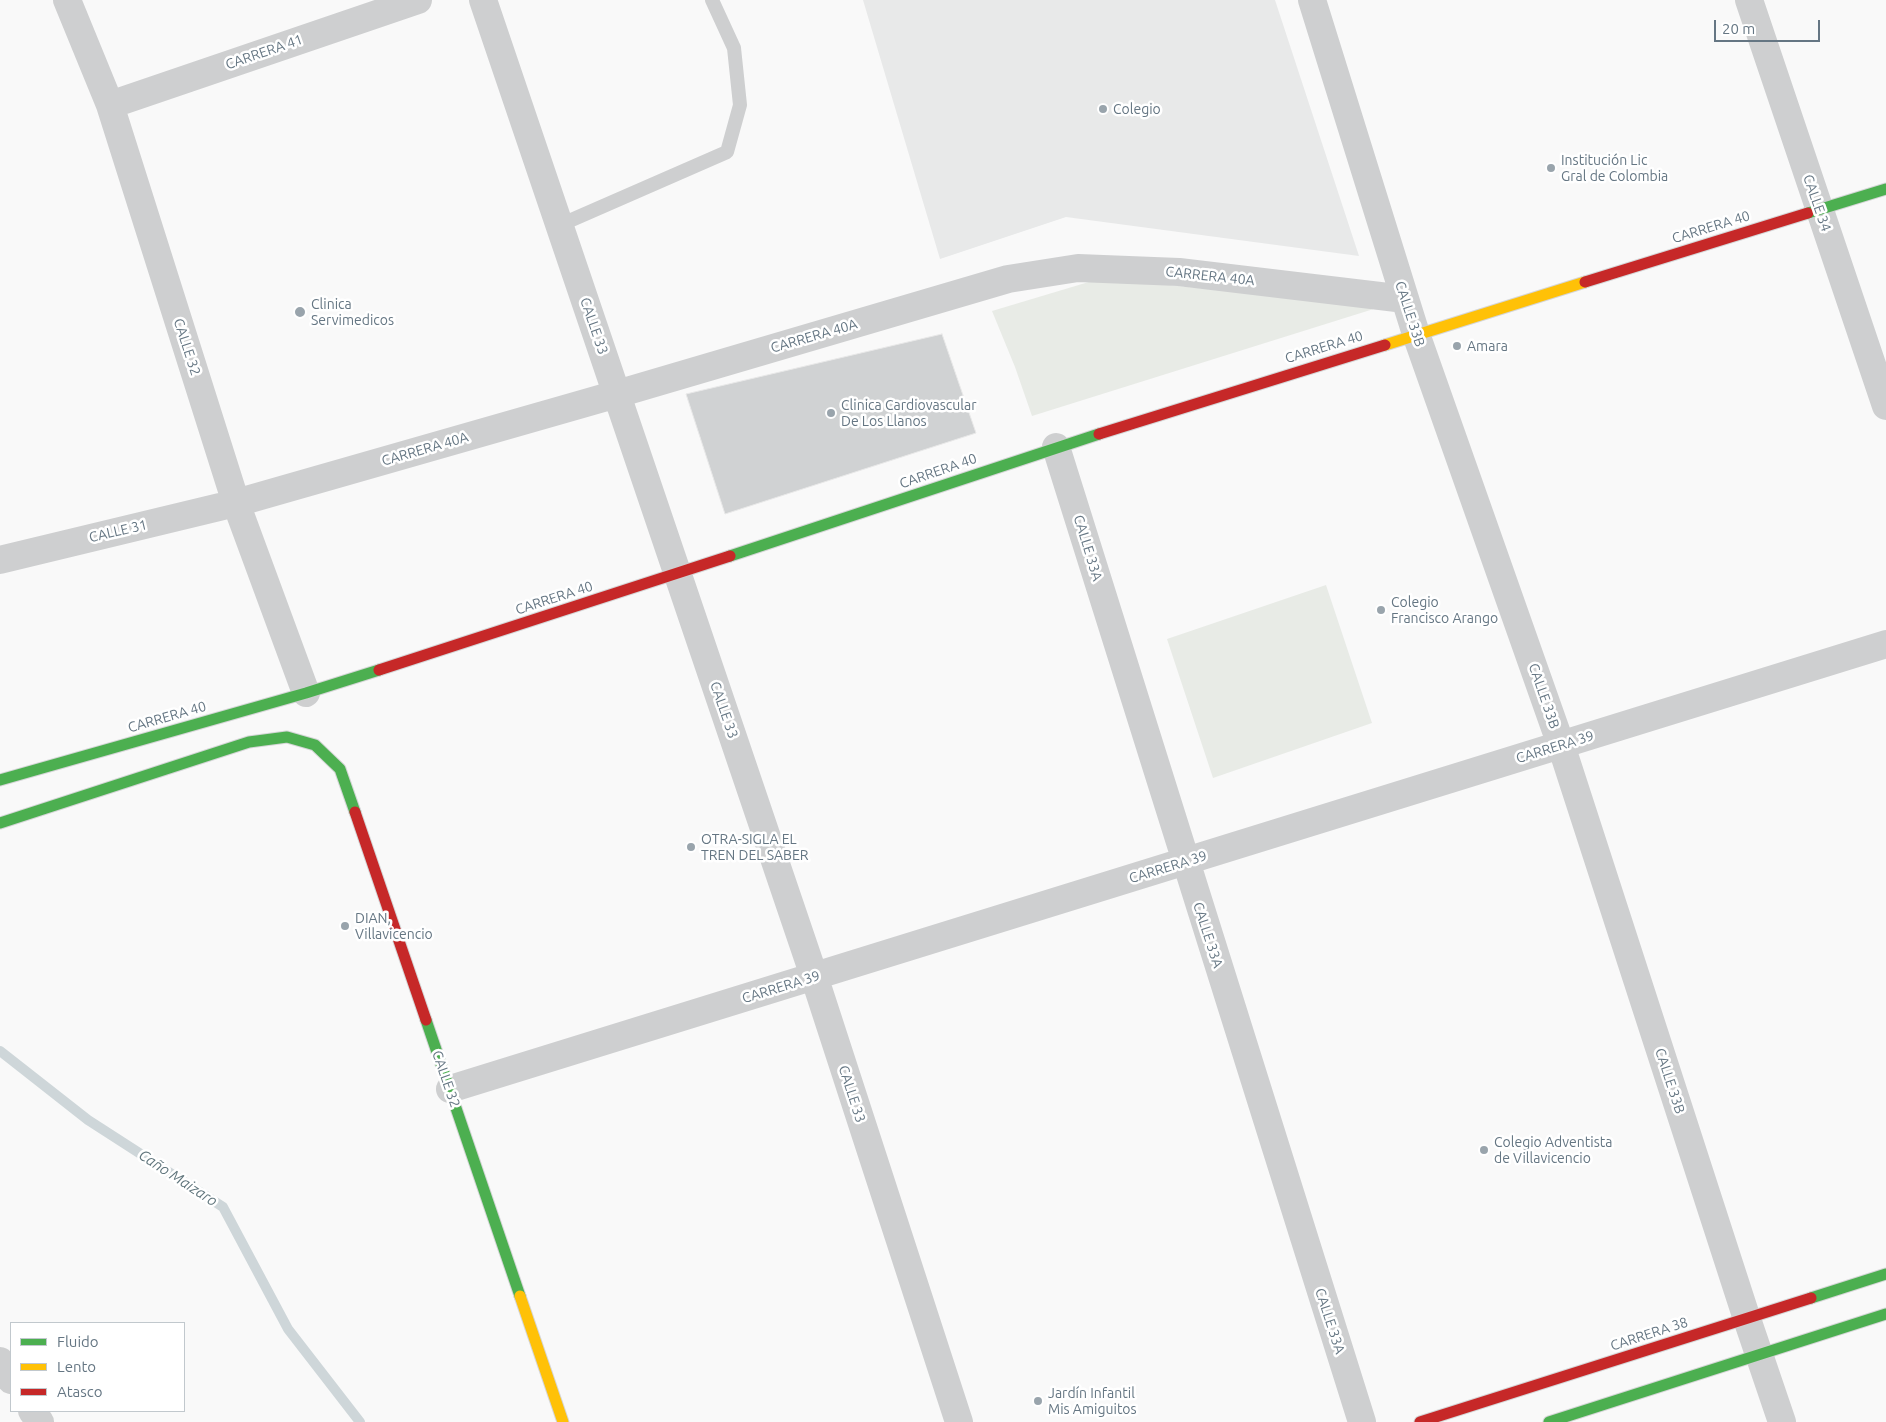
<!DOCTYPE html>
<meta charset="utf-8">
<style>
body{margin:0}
#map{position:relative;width:1886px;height:1422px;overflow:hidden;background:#f9f9f9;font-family:Ubuntu,sans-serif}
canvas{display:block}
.legend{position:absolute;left:10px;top:1322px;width:175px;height:90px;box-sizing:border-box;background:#fff;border:1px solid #c1c8cd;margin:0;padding:6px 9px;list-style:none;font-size:15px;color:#657683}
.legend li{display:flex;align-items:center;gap:10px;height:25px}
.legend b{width:25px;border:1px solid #c1c8cd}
.scale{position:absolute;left:1714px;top:20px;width:106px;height:22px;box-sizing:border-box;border:2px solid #657683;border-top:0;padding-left:6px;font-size:15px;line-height:18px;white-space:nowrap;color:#657683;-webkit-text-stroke:4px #fff;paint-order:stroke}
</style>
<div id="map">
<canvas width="1886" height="1422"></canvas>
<ul class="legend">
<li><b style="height:6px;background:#4caf50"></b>Fluido</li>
<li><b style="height:6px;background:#ffc107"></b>Lento</li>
<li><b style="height:6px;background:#c62828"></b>Atasco</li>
</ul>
<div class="scale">20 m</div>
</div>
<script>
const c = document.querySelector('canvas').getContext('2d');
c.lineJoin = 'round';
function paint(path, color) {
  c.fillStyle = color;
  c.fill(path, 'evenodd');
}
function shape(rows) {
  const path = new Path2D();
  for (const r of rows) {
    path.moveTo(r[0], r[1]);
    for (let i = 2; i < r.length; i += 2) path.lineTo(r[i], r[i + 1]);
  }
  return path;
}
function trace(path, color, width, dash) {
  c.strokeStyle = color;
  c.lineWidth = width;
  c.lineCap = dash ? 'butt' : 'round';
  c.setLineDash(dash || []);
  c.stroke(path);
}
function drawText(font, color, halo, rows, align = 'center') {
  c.font = font + ' Ubuntu,sans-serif';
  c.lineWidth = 5;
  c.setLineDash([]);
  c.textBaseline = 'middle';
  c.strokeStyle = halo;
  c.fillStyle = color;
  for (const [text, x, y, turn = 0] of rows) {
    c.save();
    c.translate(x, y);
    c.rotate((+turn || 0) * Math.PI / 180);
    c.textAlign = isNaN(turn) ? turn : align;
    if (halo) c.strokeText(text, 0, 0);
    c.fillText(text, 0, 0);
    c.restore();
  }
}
paint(shape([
 [863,0,1275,0,1359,256,1066,217,940,259]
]), '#e8e9e9');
paint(shape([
 [1102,278,1380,307,1032,416,1015,367,992,311],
 [1326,585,1372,723,1213,778,1167,639]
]), '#e8ebe6');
trace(shape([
 [0,1051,88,1120,223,1207,288,1329,360,1422]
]), '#ced6d9', 10);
const building = shape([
 [942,334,976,433,725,514,686,394,942,334]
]);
paint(building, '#d0d2d3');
trace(building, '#e8e8e8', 1);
const fast = shape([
 [1808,213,1886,189],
 [730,556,1099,434],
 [0,780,306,693,379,670],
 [0,823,249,742,287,737,315,745,340,769,355,812],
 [426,1020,520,1296],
 [1811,1298,1886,1274],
 [1549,1422,1886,1314]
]);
const slow = shape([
 [1385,345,1585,282],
 [520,1296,563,1422]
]);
const jam = shape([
 [1585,282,1808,213],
 [1099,434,1385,345],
 [379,670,730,556],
 [355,812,426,1020],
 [1420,1422,1811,1298]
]);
trace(fast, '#d5d6d7', 13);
trace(slow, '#d5d6d7', 13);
trace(jam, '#d5d6d7', 13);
trace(shape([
 [560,225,727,152,740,105,734,48,712,0]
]), '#cecfd0', 14);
trace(shape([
 [67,0,110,105,236,503,306,693],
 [483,0,814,976,959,1422],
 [1312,0,1416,334,1561,745,1747,1319,1782,1422],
 [1749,0,1886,406],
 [110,105,418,0],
 [1056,447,1362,1422],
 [0,560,236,503,617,394,1008,279,1078,268,1179,272,1405,299],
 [450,1089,1886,644],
 [0,1361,11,1380],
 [32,1411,40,1422]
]), '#cecfd0', 28);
trace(fast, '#4caf50', 11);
trace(slow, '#ffc107', 11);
trace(jam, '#c62828', 11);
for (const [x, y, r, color] of [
 [1103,109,5,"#99a4ac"],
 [1551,168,5,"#99a4ac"],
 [300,312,6,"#99a4ac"],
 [1457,346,5,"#99a4ac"],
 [831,413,5,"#99a4ac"],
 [1381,610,5,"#99a4ac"],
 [691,847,5,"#99a4ac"],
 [345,926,5,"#99a4ac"],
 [1484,1150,5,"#99a4ac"],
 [1038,1401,5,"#99a4ac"]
]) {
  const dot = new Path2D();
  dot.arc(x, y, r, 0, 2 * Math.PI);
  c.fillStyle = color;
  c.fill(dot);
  trace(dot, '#fff', 2);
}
drawText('14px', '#657683', '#fff', [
 ["CARRERA 41",264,52,-19],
 ["CALLE 34",1817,203,71],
 ["CARRERA 40",1711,227,-17],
 ["CARRERA 40A",1210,276,6],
 ["CALLE 33B",1410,314,72],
 ["CALLE 33",594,326,71],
 ["CARRERA 40A",814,336,-16],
 ["CALLE 32",187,347,72],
 ["CARRERA 40",1324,347,-17],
 ["CARRERA 40A",425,449,-16],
 ["CARRERA 40",938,471,-19],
 ["CALLE 31",118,531,-13],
 ["CALLE 33A",1088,548,73],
 ["CARRERA 40",554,598,-18],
 ["CALLE 33B",1544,696,71],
 ["CALLE 33",724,710,71],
 ["CARRERA 40",167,717,-16],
 ["CARRERA 39",1555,747,-17],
 ["CARRERA 39",1168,867,-17],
 ["CALLE 33A",1208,935,72],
 ["CARRERA 39",781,987,-17],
 ["CALLE 32",446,1079,71],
 ["CALLE 33B",1670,1081,72],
 ["CALLE 33",852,1094,72],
 ["CALLE 33A",1330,1321,72],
 ["CARRERA 38",1649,1334,-18]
]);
drawText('14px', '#657683', '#fff', [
 ["Colegio",1113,109],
 ["Institución Lic",1561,160],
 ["Gral de Colombia",1561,176],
 ["Clinica",311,304],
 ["Servimedicos",311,320],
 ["Amara",1467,346],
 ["Clinica Cardiovascular",841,405],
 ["De Los Llanos",841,421],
 ["Colegio",1391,602],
 ["Francisco Arango",1391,618],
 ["OTRA-SIGLA EL",701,839],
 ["TREN DEL SABER",701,855],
 ["DIAN,",355,918],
 ["Villavicencio",355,934],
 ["Colegio Adventista",1494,1142],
 ["de Villavicencio",1494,1158],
 ["Jardín Infantil",1048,1393],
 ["Mis Amiguitos",1048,1409]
], 'left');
drawText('italic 15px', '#60757c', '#fff', [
 ["Caño Maizaro",178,1178,33]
]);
</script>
